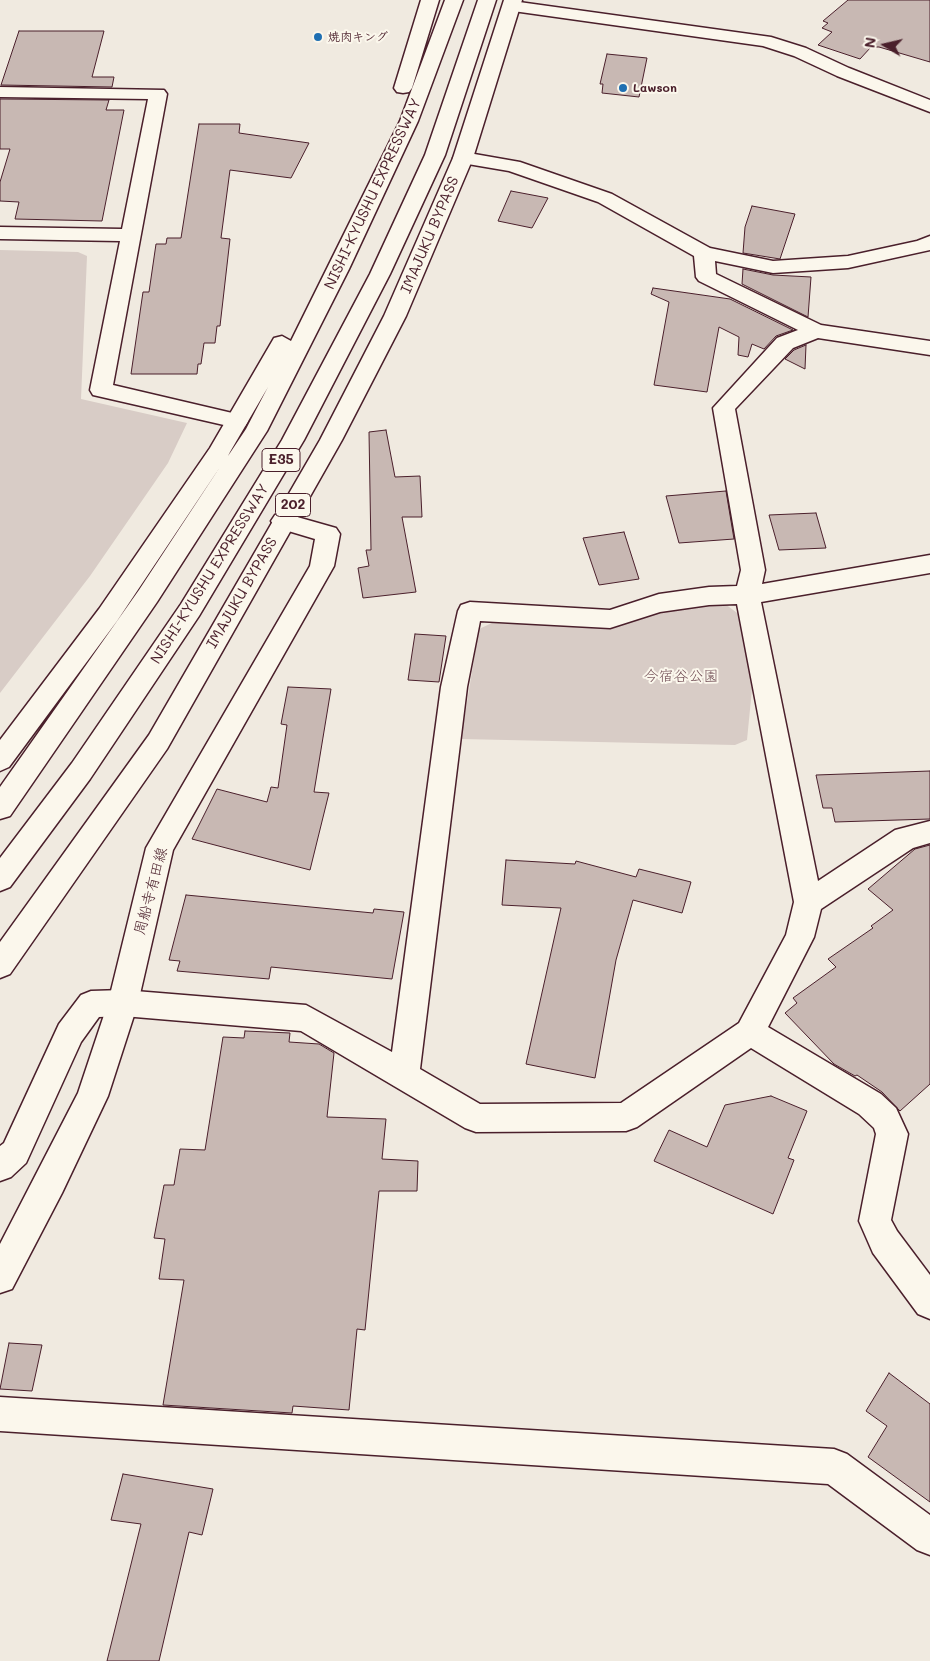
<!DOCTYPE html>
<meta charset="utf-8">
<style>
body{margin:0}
#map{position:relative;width:930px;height:1661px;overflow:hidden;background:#f0eae0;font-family:Mali,sans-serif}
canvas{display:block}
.north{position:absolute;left:860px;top:20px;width:50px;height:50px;-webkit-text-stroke:4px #fbf7ec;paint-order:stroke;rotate:279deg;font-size:14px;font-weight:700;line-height:20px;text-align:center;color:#4a1f2b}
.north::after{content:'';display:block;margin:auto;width:18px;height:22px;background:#4a1f2b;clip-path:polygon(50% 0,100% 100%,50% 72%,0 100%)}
</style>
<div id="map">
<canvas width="930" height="1661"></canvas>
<div class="north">N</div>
</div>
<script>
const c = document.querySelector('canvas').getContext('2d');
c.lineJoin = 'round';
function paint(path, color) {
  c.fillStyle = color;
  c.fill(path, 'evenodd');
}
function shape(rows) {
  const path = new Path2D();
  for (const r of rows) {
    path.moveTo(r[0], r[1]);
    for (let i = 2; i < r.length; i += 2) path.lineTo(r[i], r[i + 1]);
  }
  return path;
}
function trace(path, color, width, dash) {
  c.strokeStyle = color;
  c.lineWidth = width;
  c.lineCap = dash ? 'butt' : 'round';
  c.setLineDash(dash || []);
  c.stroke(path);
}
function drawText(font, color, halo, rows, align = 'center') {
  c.font = font + ' Mali,"Klee One",sans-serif';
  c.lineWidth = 4;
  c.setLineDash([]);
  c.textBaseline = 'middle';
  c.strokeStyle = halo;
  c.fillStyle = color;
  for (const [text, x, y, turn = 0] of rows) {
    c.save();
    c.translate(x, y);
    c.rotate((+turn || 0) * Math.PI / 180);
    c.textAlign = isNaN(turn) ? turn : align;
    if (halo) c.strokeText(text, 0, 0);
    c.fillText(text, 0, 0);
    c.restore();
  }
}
paint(shape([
 [0,250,78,252,87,256,81,399,187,423,168,463,90,576,0,693],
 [716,604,725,604,740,615,752,689,747,740,735,745,461,739,479,629,492,623,614,627,665,608]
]), '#d8ccc6');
const building = shape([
 [848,0,930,0,930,62,879,47,871,47,860,59,818,45,832,32,822,28,828,23,823,21,848,0],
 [19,31,104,31,92,77,114,77,112,87,1,85,19,31],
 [607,54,647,58,639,97,602,93,603,84,600,84,607,54],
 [0,99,109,100,106,110,124,110,102,221,15,219,19,202,0,201,0,182,10,149,0,149,0,99],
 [199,124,240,124,239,133,309,143,291,178,230,170,221,238,230,239,220,326,217,326,215,343,204,343,201,364,198,364,197,374,131,374,143,292,149,292,156,244,166,244,167,238,181,238,199,124],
 [511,191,548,198,532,228,498,221,511,191],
 [752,206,795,214,780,259,743,253,745,227,752,206],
 [743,269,773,275,811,277,808,317,742,284,743,269],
 [653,288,730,299,793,330,776,336,764,349,752,344,748,357,738,355,739,337,719,327,707,392,654,385,669,302,651,294,653,288],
 [806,345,805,369,785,359,794,350,806,345],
 [386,430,395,477,420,476,422,517,402,517,416,592,363,598,358,568,369,566,366,550,371,550,369,432,386,430],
 [726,491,734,539,679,543,666,496,726,491],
 [816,513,826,548,779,550,769,515,816,513],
 [624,532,639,579,599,585,583,538,624,532],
 [415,634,446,636,439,682,408,680,415,634],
 [288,687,331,689,314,792,329,793,310,870,192,839,217,789,267,802,271,787,278,788,287,725,281,724,288,687],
 [930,771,930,819,835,822,832,808,823,808,816,775,930,771],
 [930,845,930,1084,900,1111,882,1092,857,1075,855,1076,834,1064,785,1013,797,1003,793,998,836,967,828,959,873,928,871,926,893,910,868,889,915,849,930,845],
 [506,860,575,864,576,861,636,877,639,869,691,882,682,913,633,900,616,960,595,1078,526,1064,561,908,502,905,506,860],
 [186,895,373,913,374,909,404,912,392,979,271,967,269,979,177,971,180,961,169,960,186,895],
 [245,1031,290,1033,289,1042,319,1044,334,1053,327,1117,386,1119,382,1159,418,1161,417,1191,379,1191,365,1330,357,1329,349,1410,293,1406,292,1413,163,1405,184,1280,159,1279,165,1239,154,1238,164,1185,174,1185,180,1149,205,1150,223,1037,244,1038,245,1031],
 [771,1096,807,1111,788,1158,794,1160,773,1214,654,1161,669,1130,707,1147,725,1105,771,1096],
 [9,1343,42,1345,32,1391,0,1389,9,1343],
 [889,1373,930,1404,930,1502,868,1457,887,1426,866,1411,889,1373],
 [123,1474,213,1489,202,1535,189,1532,159,1661,107,1661,141,1524,111,1520,123,1474]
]);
paint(building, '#c8b8b3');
trace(building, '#4a1f2b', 1);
const street = shape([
 [512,1,771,37,806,48,849,68,930,100,930,112,837,76,794,56,763,46,506,10,503,6,506,2,512,1],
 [0,87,164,90,167,94,113,385,245,416,248,421,245,426,237,428,93,395,90,390,120,241,0,239,0,227,122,229,148,99,0,97,0,87],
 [463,152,520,162,612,194,710,248,773,261,848,256,917,241,930,236,930,250,848,268,773,273,715,261,716,274,821,325,930,341,930,355,818,338,793,348,735,409,765,570,762,584,930,555,930,573,761,602,818,881,895,830,930,821,930,843,913,848,821,909,814,937,768,1027,881,1094,896,1108,908,1134,891,1220,897,1231,930,1275,930,1319,918,1314,873,1253,859,1221,876,1134,874,1128,859,1114,751,1048,637,1127,626,1131,476,1132,465,1128,301,1031,123,1016,99,1017,81,1042,26,1163,11,1177,0,1181,0,1146,4,1143,59,1024,81,995,91,991,123,990,306,1005,392,1052,441,687,458,611,461,605,470,602,610,610,659,594,709,587,737,586,741,570,713,408,777,338,798,330,699,281,696,277,694,256,598,202,509,171,456,162,453,158,456,154,463,152],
 [737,604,794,902,786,935,739,1023,621,1103,480,1104,420,1069,467,687,480,621,610,628,660,612,709,605,737,604],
 [0,1397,834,1449,847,1454,930,1515,930,1555,917,1550,828,1484,0,1431,0,1397]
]);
const secondary = shape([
 [283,513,336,528,340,534,334,566,173,850,138,1003,108,1096,62,1193,12,1289,0,1293,0,1244,78,1093,108,1003,146,848,310,566,315,539,275,527,271,521,275,515,283,513]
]);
const highway = shape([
 [421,0,439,0,412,88,409,92,403,93,397,92,394,88,421,0],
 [445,0,463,0,418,121,349,269,267,431,157,602,10,816,0,819,0,787,139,590,220,467,117,621,9,767,0,771,0,740,99,609,210,448,274,338,282,336,291,341,400,121,445,0],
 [268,387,246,429,228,456,230,452,268,387],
 [478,0,496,0,445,155,390,274,304,440,199,616,90,779,10,887,0,891,0,858,72,763,181,604,282,440,370,274,425,155,478,0],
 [504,0,522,0,473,158,406,316,342,440,167,749,10,974,0,978,0,942,149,735,320,440,384,316,453,158,504,0]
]);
trace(street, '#4a1f2b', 3);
trace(secondary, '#4a1f2b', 3);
trace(highway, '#4a1f2b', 3);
paint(street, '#fbf7ec');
paint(secondary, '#fbf7ec');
paint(highway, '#fbf7ec');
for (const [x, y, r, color] of [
 [318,37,5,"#1f6fb2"],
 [623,88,5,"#1f6fb2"]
]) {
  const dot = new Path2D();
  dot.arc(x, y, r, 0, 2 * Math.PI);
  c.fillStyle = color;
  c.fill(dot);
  trace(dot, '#fbf7ec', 2);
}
drawText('bold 12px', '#4a1f2b', '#fbf7ec', [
 ["焼肉キング",328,37],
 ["Lawson",633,88]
], 'left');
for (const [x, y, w] of [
 [281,460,38],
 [293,505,35]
]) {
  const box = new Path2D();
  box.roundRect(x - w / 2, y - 11.5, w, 23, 4);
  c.fillStyle = '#fbf7ec';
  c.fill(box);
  trace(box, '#4a1f2b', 1);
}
drawText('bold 14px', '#4a1f2b', null, [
 ["E35",281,460],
 ["202",293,505]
]);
drawText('15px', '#4a1f2b', '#fbf7ec', [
 ["NISHI-KYUSHU EXPRESSWAY",373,194,-65],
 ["IMAJUKU BYPASS",430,235,-67],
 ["NISHI-KYUSHU EXPRESSWAY",210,574,-58],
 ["IMAJUKU BYPASS",242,593,-60],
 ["周船寺有田線",151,891,-75]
]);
drawText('15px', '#6e4a52', '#fbf7ec', [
 ["今宿谷公園",681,676]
]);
</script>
